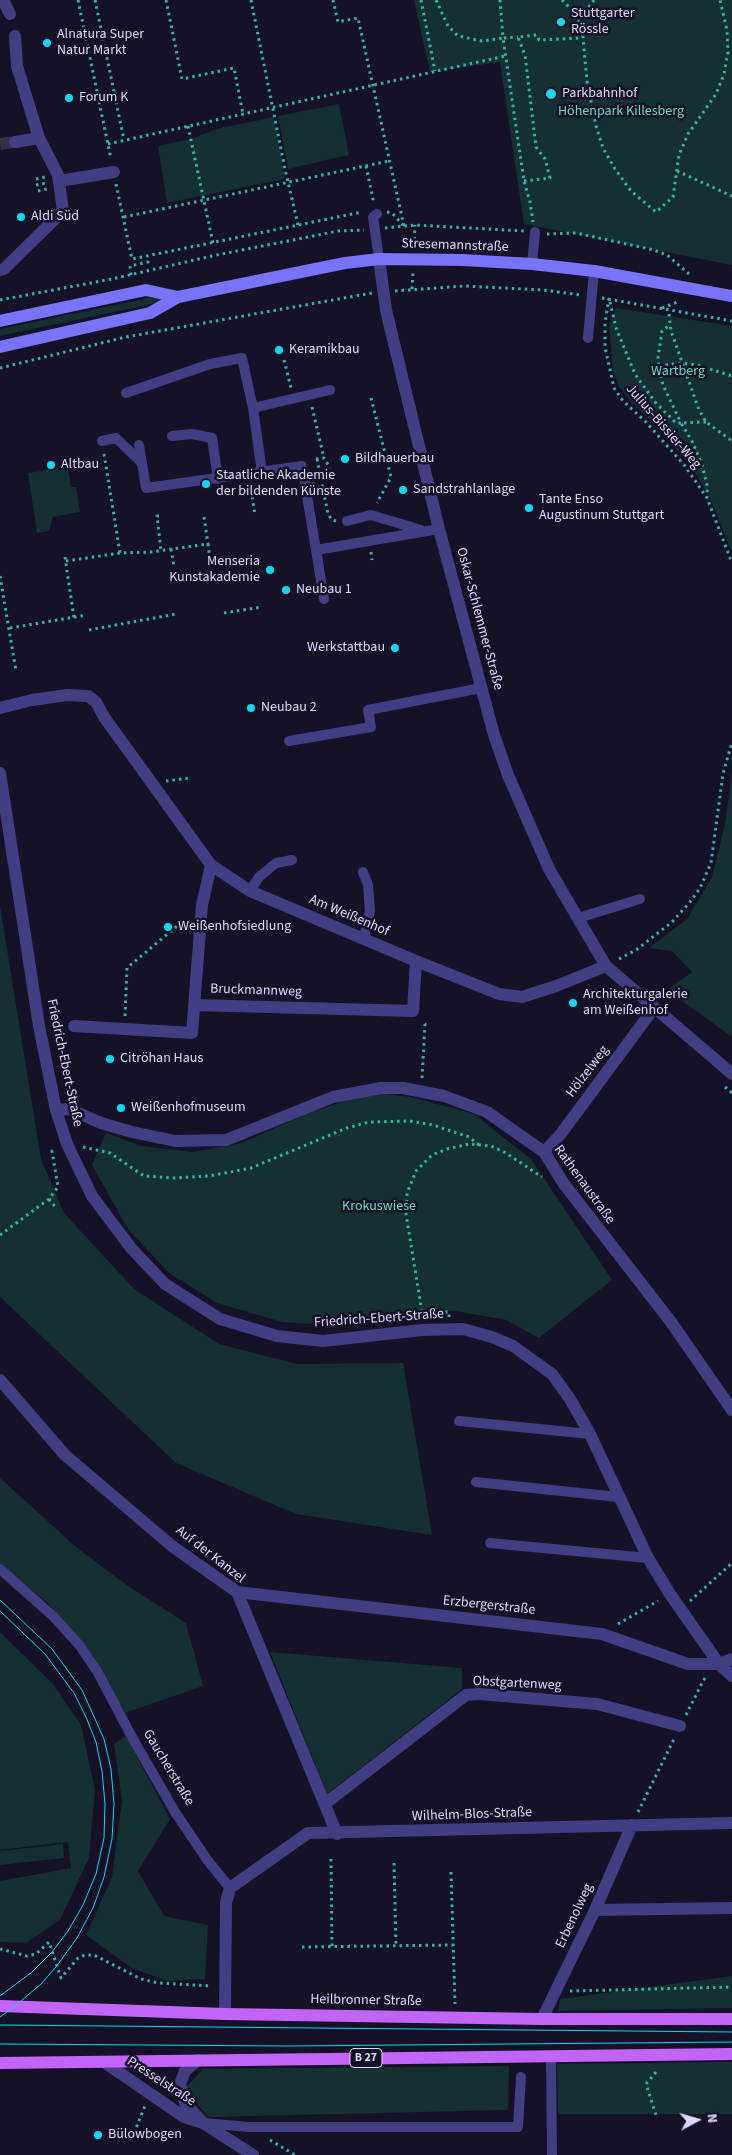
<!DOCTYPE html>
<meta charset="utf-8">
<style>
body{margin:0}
#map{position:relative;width:732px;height:2155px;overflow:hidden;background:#151127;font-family:"Source Sans 3",sans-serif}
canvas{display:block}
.north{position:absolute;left:672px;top:2095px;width:50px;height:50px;-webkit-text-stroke:4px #151127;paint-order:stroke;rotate:84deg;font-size:14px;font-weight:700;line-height:20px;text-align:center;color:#ddd8fd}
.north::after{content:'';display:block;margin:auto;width:18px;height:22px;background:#ddd8fd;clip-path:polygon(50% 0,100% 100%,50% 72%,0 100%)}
</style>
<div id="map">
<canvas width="732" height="2155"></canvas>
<div class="north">N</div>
</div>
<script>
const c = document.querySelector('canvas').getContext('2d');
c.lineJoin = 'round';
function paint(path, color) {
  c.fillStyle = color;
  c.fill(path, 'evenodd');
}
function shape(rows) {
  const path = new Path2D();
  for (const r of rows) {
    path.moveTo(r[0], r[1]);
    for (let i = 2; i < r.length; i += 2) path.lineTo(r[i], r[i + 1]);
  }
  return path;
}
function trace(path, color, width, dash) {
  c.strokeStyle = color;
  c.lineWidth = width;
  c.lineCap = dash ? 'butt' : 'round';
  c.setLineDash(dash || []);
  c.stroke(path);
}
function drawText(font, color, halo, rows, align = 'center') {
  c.font = font + ' "Source Sans 3",sans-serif';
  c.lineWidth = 5;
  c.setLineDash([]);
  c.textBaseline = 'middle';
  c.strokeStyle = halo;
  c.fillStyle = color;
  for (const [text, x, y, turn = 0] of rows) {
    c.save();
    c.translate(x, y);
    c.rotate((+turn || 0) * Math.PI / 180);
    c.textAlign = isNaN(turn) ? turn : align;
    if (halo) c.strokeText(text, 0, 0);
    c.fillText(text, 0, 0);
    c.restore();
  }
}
paint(shape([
 [414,0,732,0,732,265,524,224,500,62,430,72],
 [339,104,349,155,288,169,278,116],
 [274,117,285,179,167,203,158,146,191,139,216,129],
 [182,291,185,297,0,336,0,329],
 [616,308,732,326,732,553,711,500,697,475,662,431,632,403,619,387,613,370,609,326],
 [68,467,71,487,76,487,80,512,53,517,49,531,37,533,28,473],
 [732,773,732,1037,667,990,692,972,672,951,649,948,687,919,712,877,725,824],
 [0,906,41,1159,64,1213,134,1289,219,1344,297,1364,403,1363,432,1535,296,1514,176,1463,0,1297],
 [384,1094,411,1097,474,1114,531,1159,612,1280,539,1338,506,1320,456,1311,426,1312,364,1321,328,1325,282,1322,217,1303,169,1273,128,1229,92,1165,106,1133,142,1146,192,1152,242,1143,306,1114,354,1098],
 [0,1478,76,1547,128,1586,186,1623,203,1686,125,1713,89,1652,49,1604,0,1564],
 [0,1632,53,1684,81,1725,95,1790,89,1858,60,1920,26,1943,0,1942,0,1881,71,1868,68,1842,0,1850],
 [270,1652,462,1668,462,1689,327,1794],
 [126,1736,170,1819,138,1871,164,1916,208,1925,205,1979,167,1981,132,1968,86,1935,112,1877,122,1801,114,1744],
 [63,1844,64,1858,0,1865,0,1851],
 [732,1976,732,2008,558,2011,560,1999],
 [732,2062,732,2114,558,2114,557,2064],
 [509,2066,508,2110,209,2117,189,2096,186,2087,203,2069]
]), '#143030');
trace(shape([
 [0,144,15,142]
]), '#332f47', 12, [12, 6]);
trace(shape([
 [78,0,111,159],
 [95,0,124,140],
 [166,0,182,79,234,68,243,114],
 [251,0,285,169,298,225],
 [333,0,338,22,358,18,404,226],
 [421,0,435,71],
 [436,0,448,26,458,36,482,41,503,38,524,181,530,202,533,222],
 [500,0,503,38,518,37],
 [562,0,568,6,582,27],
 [594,0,585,12,582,27,587,81,596,126,603,148,615,169,631,191,656,212,673,197,679,155,688,134,716,94,724,74,728,52,727,30,720,0],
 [188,126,213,243],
 [108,144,505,56],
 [366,166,374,204],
 [677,171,732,196],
 [36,179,45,177],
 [524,181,550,178,545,159,536,147,525,55,518,37,537,35,539,40,582,38],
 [116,184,132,259,362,212],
 [36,185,46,183],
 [38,191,47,189],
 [387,212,392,213,403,225],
 [124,217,389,161],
 [385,228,415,225,524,231],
 [547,234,576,233,654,250,667,255,689,274],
 [414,246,415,225],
 [131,275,130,266,148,262,147,257],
 [412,289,413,272],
 [395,291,464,286,543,290,581,295],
 [602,298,732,321],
 [609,298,605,323,605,347,614,388,623,401,645,421,685,466,707,498,732,563],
 [0,300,112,279,212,256,338,231,364,230],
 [610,302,616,328,635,374,655,402,676,423,681,423,663,385,659,371,658,358,662,331,670,325],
 [662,308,680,301],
 [669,314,671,331,699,410,706,422,732,441],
 [284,360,291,388],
 [659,366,682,363,697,365,732,376],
 [0,368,126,337,372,293],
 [371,398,391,477,377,503],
 [312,407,324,458],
 [706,422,681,423,692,441,702,465,707,485,707,498],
 [104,454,120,553],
 [316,459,324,458,330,468],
 [317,459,328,514,332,520,336,521],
 [250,484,255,514],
 [159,516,157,516,161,551],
 [204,517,208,544],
 [171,549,174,566],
 [371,552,372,560],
 [65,557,74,618],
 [66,561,120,553,151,552,208,544,210,559],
 [0,576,16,671],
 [224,613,262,607],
 [10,628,87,615],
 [89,630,176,614],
 [166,781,190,778],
 [619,959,636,950,672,922,690,902,700,888,711,863,723,774,732,742],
 [125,1016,127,968,183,921,188,921],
 [422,1078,425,1024,422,1021],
 [725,1087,732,1093],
 [83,1147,110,1153,144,1176,174,1178,209,1176,251,1168,347,1128,369,1122,410,1121,433,1125,469,1137,479,1145],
 [49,1199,56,1208],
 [0,1235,49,1199,58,1187,52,1151,56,1150],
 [449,1317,449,1312,422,1312,406,1214,407,1193,416,1171,432,1155,447,1149,469,1144,491,1146,506,1153,542,1177],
 [690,1601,732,1563],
 [618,1624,658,1601],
 [686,1715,703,1681,706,1677],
 [638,1812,674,1739],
 [331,1859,332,1946],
 [394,1863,396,1946],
 [451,1872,455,2004],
 [302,1947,453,1945],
 [0,1949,27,1956,36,1954,49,1942,61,1978,78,1958,85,1955,94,1955,141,1979,158,1983,212,1986],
 [570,1991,732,1987],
 [656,2072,646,2084,657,2118],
 [134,2133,145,2106],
 [270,2140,295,2155]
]), '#35b4af', 3, [2.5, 4]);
trace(shape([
 [377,214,373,217,379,259],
 [532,264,535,232],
 [588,338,594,271],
 [126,393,210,364,242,358,253,408,262,472],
 [253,408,330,390],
 [172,436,192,434,212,438,218,479],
 [102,441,116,438,142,463],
 [139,445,146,488,302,466,316,550,439,529],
 [347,521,371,515,421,530],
 [316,550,324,599],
 [289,741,371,727,368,710,481,688],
 [363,872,368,885,370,911,364,938],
 [250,891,259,877,276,863,292,860],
 [578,918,640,899],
 [459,1421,590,1434],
 [476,1482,618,1497],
 [490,1543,648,1558],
 [0,1569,53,1616,80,1646,97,1671,133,1739,175,1812,208,1861,230,1888],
 [551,2056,552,2155],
 [204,2123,249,2127,518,2127,521,2077]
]), '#413e84', 10);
trace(shape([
 [3,0,10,14],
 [15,142,39,138],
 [59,181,114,172],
 [0,270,4,269,63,211,58,175,39,138,17,66,15,36]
]), '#413e84', 12);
trace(shape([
 [379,259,386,310,439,529,494,735,508,775,549,869,606,966,732,1074],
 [0,708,32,700,67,695,88,696,96,702,104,717,211,865,250,891,416,961,499,994,522,997,556,986,606,966],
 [0,773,39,1026,56,1110,67,1144,92,1196,131,1248,165,1284,220,1319,277,1336,323,1341,422,1330,463,1329,492,1337,513,1346,552,1374,570,1399,590,1434,648,1558,670,1594,719,1664,732,1676],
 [195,1005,413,1011,416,961],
 [74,1026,192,1033,202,905,211,865],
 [56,1110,69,1109,101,1123,132,1132,175,1141,226,1140,333,1097,381,1088,403,1088,444,1096,487,1112,544,1152,564,1184,671,1322,732,1410],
 [544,1152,560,1135,654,1008],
 [0,1380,65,1455,172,1546,237,1592,337,1834],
 [237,1592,602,1634,688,1664,719,1664,732,1659],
 [326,1803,466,1695,480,1694,597,1704,680,1726],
 [595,1910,732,1908],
 [225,2014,226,1903,230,1888,308,1833,732,1823],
 [542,2019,595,1910,632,1825],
 [198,2060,185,2071,180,2084,185,2103,203,2123],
 [104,2062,184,2117,203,2123,253,2155]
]), '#413e84', 12);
trace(shape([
 [0,321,146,290,178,297],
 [0,347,150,313,178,297,345,263,379,259,463,260,532,264,594,271,732,296]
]), '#7873f9', 12);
trace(shape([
 [0,2006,225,2014,542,2019,732,2019],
 [0,2063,732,2054]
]), '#c364f9', 12);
trace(shape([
 [0,1600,52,1649,82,1690,104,1739,111,1769,114,1804,112,1839,104,1877,93,1908,77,1938,56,1967,41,1984,15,2006,0,2017],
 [0,1611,45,1654,74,1693,86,1717,96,1742,102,1771,105,1804,104,1838,96,1874,83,1905,68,1931,52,1952,32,1972,0,1996],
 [0,2025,732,2032],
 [0,2044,288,2046,732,2042]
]), '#0cdaf5', 1);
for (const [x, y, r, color] of [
 [561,22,5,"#0cdaf5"],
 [47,43,5,"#0cdaf5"],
 [551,94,6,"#0cdaf5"],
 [69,98,5,"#0cdaf5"],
 [21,217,5,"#0cdaf5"],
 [279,350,5,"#0cdaf5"],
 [345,459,5,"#0cdaf5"],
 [51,465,5,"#0cdaf5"],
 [206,484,5,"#0cdaf5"],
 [403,490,5,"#0cdaf5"],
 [529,508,5,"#0cdaf5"],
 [270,570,5,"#0cdaf5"],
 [286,590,5,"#0cdaf5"],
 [395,648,5,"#0cdaf5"],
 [251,708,5,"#0cdaf5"],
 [168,927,5,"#0cdaf5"],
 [573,1003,5,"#0cdaf5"],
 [110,1059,5,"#0cdaf5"],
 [121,1108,5,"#0cdaf5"],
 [98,2135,5,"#0cdaf5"]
]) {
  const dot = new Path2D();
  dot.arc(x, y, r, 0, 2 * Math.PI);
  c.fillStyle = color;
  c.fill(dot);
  trace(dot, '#151127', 2);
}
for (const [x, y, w] of [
 [366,2058,32]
]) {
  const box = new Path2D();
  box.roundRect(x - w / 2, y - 9.5, w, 19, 4);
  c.fillStyle = '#151127';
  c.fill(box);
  trace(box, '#ddd8fd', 1);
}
drawText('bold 12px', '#ddd8fd', null, [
 ["B 27",366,2058]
]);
drawText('14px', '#ddd8fd', '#151127', [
 ["Stuttgarter",571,14],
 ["Rössle",571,30],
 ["Alnatura Super",57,35],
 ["Natur Markt",57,51],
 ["Parkbahnhof",562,94],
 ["Forum K",79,98],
 ["Aldi Süd",31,217],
 ["Keramikbau",289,350],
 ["Bildhauerbau",355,459],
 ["Altbau",61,465],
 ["Staatliche Akademie",216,476],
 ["der bildenden Künste",216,492],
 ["Sandstrahlanlage",413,490],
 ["Tante Enso",539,500],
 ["Augustinum Stuttgart",539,516],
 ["Menseria",260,562,"right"],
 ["Kunstakademie",260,578,"right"],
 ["Neubau 1",296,590],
 ["Werkstattbau",385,648,"right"],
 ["Neubau 2",261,708],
 ["Weißenhofsiedlung",178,927],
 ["Architekturgalerie",583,995],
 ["am Weißenhof",583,1011],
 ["Citröhan Haus",120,1059],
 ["Weißenhofmuseum",131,1108],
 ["Bülowbogen",108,2135]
], 'left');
drawText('14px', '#66dbc0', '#151127', [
 ["Höhenpark Killesberg",621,112],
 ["Wartberg",678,372],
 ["Krokuswiese",379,1207]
]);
drawText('14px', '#ddd8fd', '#151127', [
 ["Stresemannstraße",455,246,2],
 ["Julius-Bissier-Weg",663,427,49],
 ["Oskar-Schlemmer-Straße",479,619,75],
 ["Am Weißenhof",349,916,23],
 ["Bruckmannweg",256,991,2],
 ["Friedrich-Ebert-Straße",64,1063,78],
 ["Hölzelweg",588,1072,-53],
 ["Rathenaustraße",584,1185,54],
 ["Friedrich-Ebert-Straße",379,1319,-4],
 ["Auf der Kanzel",210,1555,38],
 ["Erzbergerstraße",489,1606,6],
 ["Obstgartenweg",517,1684,3],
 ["Gaucherstraße",168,1768,59],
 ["Wilhelm-Blos-Straße",472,1815,-2],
 ["Erbenolweg",575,1916,-65],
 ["Heilbronner Straße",366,2001,1],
 ["Presselstraße",161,2082,33]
]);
</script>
